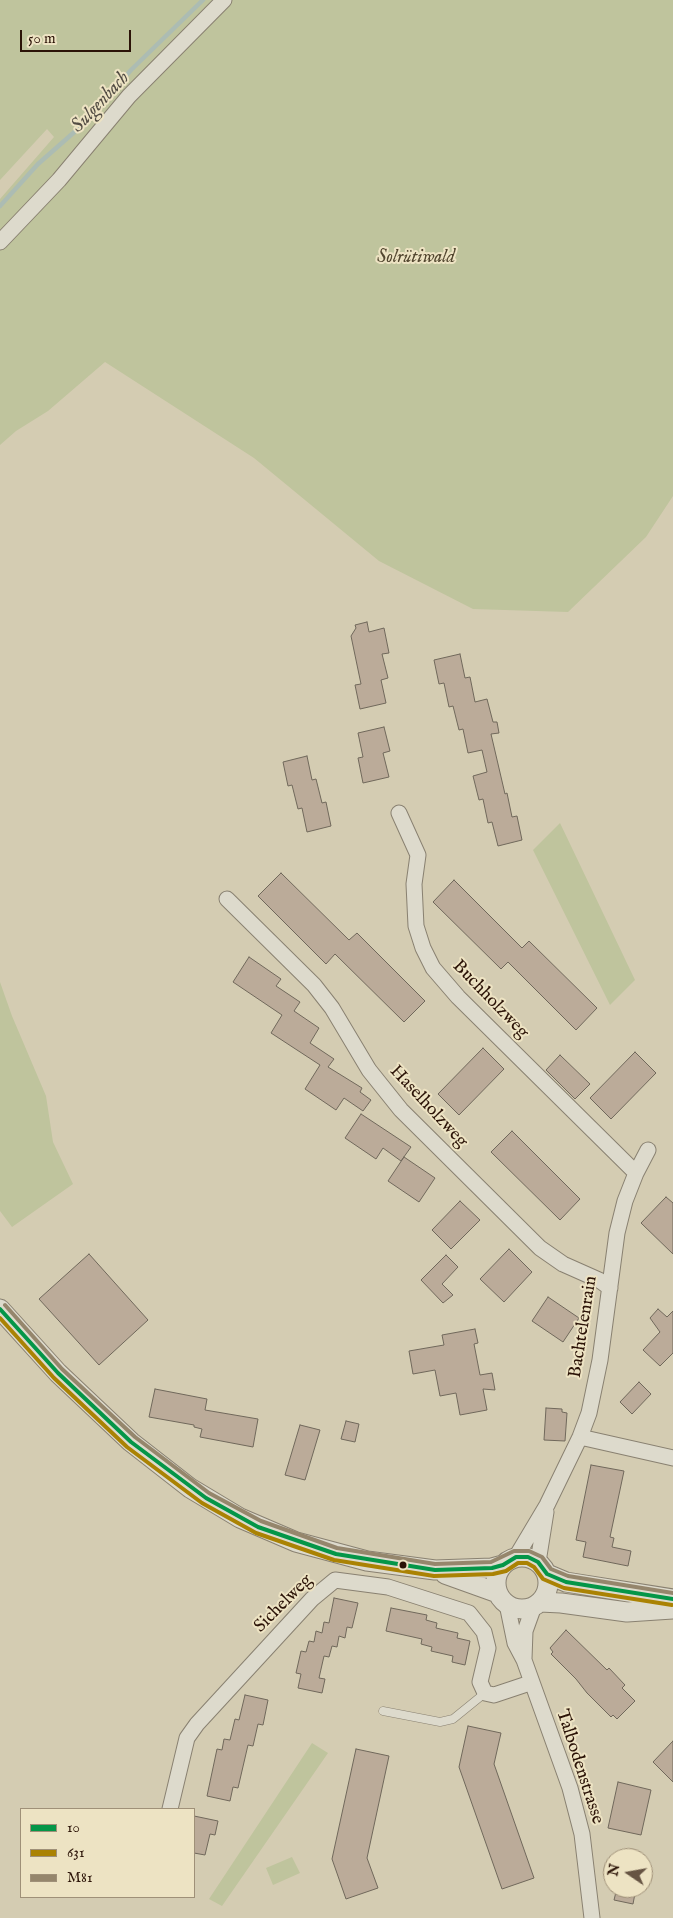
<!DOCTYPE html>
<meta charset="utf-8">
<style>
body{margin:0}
#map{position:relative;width:673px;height:1918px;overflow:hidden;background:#d4ccb2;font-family:"IM FELL English",serif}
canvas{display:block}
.legend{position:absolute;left:20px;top:1808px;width:175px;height:90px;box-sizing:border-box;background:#ede3c3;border:1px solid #9f9078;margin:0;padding:6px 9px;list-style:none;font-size:15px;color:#2b1307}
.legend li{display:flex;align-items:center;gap:10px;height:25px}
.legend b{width:25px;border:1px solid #9f9078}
.north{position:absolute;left:603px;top:1848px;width:50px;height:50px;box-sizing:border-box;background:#ede3c3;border:1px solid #9f9078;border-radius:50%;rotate:282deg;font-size:14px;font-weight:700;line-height:20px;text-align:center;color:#2b1307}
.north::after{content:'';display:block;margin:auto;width:18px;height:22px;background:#665443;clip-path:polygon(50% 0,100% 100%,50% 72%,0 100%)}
.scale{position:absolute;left:20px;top:30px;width:111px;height:22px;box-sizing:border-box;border:2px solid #2b1307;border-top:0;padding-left:6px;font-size:15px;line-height:18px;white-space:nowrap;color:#2b1307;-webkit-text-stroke:4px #ede3c3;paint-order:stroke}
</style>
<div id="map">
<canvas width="673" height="1918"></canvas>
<ul class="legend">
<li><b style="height:6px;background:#049648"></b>10</li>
<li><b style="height:6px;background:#aa8203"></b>631</li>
<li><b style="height:6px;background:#95866c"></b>M81</li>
</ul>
<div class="north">N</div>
<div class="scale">50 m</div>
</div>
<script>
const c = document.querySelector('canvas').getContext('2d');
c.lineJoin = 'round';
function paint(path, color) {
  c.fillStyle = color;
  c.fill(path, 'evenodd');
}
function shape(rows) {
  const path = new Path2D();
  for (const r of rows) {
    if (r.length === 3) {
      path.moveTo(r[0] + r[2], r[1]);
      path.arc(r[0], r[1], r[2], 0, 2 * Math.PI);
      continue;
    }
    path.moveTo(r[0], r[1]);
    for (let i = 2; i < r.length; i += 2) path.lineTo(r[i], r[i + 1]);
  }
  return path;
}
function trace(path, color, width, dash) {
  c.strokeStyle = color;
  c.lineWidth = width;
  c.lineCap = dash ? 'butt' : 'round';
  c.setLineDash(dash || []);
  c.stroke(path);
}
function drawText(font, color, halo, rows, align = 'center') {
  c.font = font + ' "IM FELL English",serif';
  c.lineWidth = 4;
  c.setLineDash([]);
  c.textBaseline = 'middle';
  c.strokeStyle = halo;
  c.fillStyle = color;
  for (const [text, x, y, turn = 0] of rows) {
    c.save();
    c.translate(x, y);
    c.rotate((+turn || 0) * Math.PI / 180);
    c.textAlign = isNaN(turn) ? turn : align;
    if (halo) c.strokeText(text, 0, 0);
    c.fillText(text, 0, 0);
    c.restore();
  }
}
paint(shape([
 [0,0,673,0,673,496,646,537,568,612,473,609,379,561,254,458,105,362,48,411,16,431,0,445,0,199,54,137,47,129,0,180],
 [560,823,635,980,610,1005,533,850],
 [0,982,12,1016,46,1096,53,1142,73,1184,12,1227,0,1211],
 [575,1588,657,1600,633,1603,573,1598],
 [312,1743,328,1753,222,1906,209,1899],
 [292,1857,300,1873,273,1885,266,1868]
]), '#bfc49d');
trace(shape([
 [0,206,38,164,88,120,131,70,203,0]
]), '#acbcb3', 4.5);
const building = shape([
 [367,622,369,632,384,628,389,653,382,654,388,678,381,680,386,703,360,709,355,685,361,684,351,636,356,628,355,625,367,622],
 [460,654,465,678,470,677,475,702,487,699,493,722,497,722,499,733,491,734,505,794,507,793,512,817,517,816,522,840,498,846,492,822,488,823,483,799,479,800,473,776,487,772,482,750,468,753,463,729,459,730,453,706,449,707,444,683,439,684,434,660,460,654],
 [384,727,390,751,383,753,389,777,363,783,358,758,363,757,358,733,384,727],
 [307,756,312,780,316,779,322,803,326,802,331,826,307,832,302,808,298,809,292,785,288,786,283,762,307,756],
 [281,873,349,940,357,933,425,1001,404,1022,335,954,326,964,258,896,281,873],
 [454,880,522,948,529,941,597,1008,576,1030,508,962,501,969,433,902,454,880],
 [249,957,281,979,276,986,300,1002,294,1011,319,1028,310,1043,334,1059,328,1067,362,1088,360,1092,371,1100,363,1111,344,1098,336,1110,305,1089,320,1065,271,1033,282,1015,233,982,249,957],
 [483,1048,504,1069,459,1115,438,1094,483,1048],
 [635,1052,656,1073,611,1119,590,1098,635,1052],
 [560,1055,590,1084,575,1099,546,1070,560,1055],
 [361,1114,411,1147,401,1161,383,1148,376,1159,345,1138,361,1114],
 [512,1131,580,1199,560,1220,491,1152,512,1131],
 [404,1157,435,1178,419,1202,388,1181,404,1157],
 [666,1197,673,1203,673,1254,641,1223,666,1197],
 [460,1201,480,1220,451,1249,432,1230,460,1201],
 [509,1249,532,1272,504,1302,480,1279,509,1249],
 [89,1254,148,1320,99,1365,39,1299,89,1254],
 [446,1255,458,1267,442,1284,453,1295,443,1303,421,1280,446,1255],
 [548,1297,579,1318,563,1342,532,1321,548,1297],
 [658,1309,667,1317,673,1311,673,1353,660,1366,643,1350,660,1332,650,1318,658,1309],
 [475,1329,478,1343,474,1344,480,1375,492,1373,495,1390,483,1389,487,1410,460,1415,456,1393,440,1396,435,1370,413,1374,409,1351,444,1345,442,1335,475,1329],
 [639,1382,651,1394,632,1414,620,1402,639,1382],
 [155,1389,207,1399,205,1410,258,1419,253,1447,200,1437,202,1429,194,1427,194,1425,149,1417,155,1389],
 [546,1408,562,1409,562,1412,567,1413,565,1441,544,1440,546,1408],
 [346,1421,359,1424,355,1442,341,1439,346,1421],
 [300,1425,320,1430,305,1480,285,1475,300,1425],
 [591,1465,624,1471,610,1537,614,1538,612,1547,631,1551,628,1566,583,1557,586,1542,576,1540,591,1465],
 [334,1598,358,1603,352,1628,347,1627,345,1638,339,1636,337,1647,332,1646,329,1657,324,1656,319,1678,325,1679,322,1693,298,1688,301,1674,296,1673,301,1651,306,1652,309,1641,314,1642,316,1631,322,1633,324,1622,329,1623,334,1598],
 [391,1608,427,1615,426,1620,437,1623,436,1628,458,1633,457,1638,470,1641,465,1665,452,1662,453,1656,431,1651,432,1647,421,1644,422,1639,386,1631,391,1608],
 [566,1630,607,1670,609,1668,625,1685,622,1688,635,1701,617,1719,613,1715,611,1717,587,1693,576,1679,551,1654,553,1652,550,1648,566,1630],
 [245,1695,268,1700,263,1725,258,1724,253,1746,248,1745,238,1788,233,1787,230,1801,207,1796,217,1749,222,1750,224,1739,230,1740,235,1719,239,1720,245,1695],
 [468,1726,501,1733,494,1764,534,1878,502,1889,459,1767,468,1726],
 [673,1741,673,1782,653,1762,673,1741],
 [356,1749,389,1756,367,1858,378,1888,346,1899,332,1859,356,1749],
 [618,1782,651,1790,641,1835,608,1828,618,1782],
 [194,1816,218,1821,215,1835,210,1834,205,1855,194,1853,194,1816],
 [617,1888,636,1888,633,1904,614,1900,617,1888]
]);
paint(building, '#bbab99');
trace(building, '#70685b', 1);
const service = shape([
 [383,1711,440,1722,453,1719,485,1693]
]);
const minor = shape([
 [0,242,59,180,129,96,224,0],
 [399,813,418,855,414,884,416,926,423,948,433,968,458,997,636,1173],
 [227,899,314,985,332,1008,369,1070,401,1110,540,1248,563,1264,599,1280,610,1288],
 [580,1437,673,1458],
 [516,1557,547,1505,580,1437,589,1413,600,1360,617,1233,625,1201,636,1173,648,1150],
 [538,1562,546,1512],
 [507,1604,515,1643,524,1660,570,1788,582,1834,592,1918],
 [524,1659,525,1631,534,1606],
 [170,1809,187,1738,197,1724,312,1599,335,1580,388,1587,469,1613,484,1632,488,1648,480,1682,485,1693,494,1695,530,1683]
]);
const tertiary = shape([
 [0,1309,58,1373,131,1442,190,1488,240,1518,296,1542,367,1561,435,1570,492,1568,503,1565],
 [522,1583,26],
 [445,1574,498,1593],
 [547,1574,566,1582,673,1599],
 [540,1602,561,1603,627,1612,673,1609]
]);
trace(service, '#898171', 9);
trace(minor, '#898171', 17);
trace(tertiary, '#898171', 21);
trace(service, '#dddacc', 8);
trace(minor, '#dddacc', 15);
trace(tertiary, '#dddacc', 19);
trace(shape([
 [0,1309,58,1373,131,1442,206,1498,258,1527,336,1554,435,1570,492,1568,503,1565,516,1557,528,1557,538,1562,547,1574,566,1582,673,1599]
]), '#049648', 4);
trace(shape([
 [0,1318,54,1378,127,1447,202,1503,256,1533,334,1560,434,1576,493,1574,506,1571,518,1563,527,1563,534,1567,543,1579,564,1588,672,1605]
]), '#aa8203', 4);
trace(shape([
 [5,1305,62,1369,135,1437,209,1493,261,1521,337,1548,435,1564,491,1562,514,1551,529,1551,542,1557,551,1569,568,1576,673,1593]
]), '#95866c', 4);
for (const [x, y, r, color] of [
 [403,1565,4.5,"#2b1307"]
]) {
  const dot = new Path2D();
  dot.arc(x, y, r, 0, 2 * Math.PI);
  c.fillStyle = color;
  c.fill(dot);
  trace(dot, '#ede3c3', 2);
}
drawText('italic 18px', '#52462f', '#ede3c3', [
 ["Solrütiwald",416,258]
]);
drawText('18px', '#2b1307', '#ede3c3', [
 ["Buchholzweg",490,1000,46],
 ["Haselholzweg",428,1107,47],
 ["Bachtelenrain",584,1327,-81],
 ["Sichelweg",284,1604,-45],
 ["Talbodenstrasse",579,1767,72]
]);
drawText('italic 19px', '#524c43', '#ede3c3', [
 ["Sulgenbach",101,103,-47]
]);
</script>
